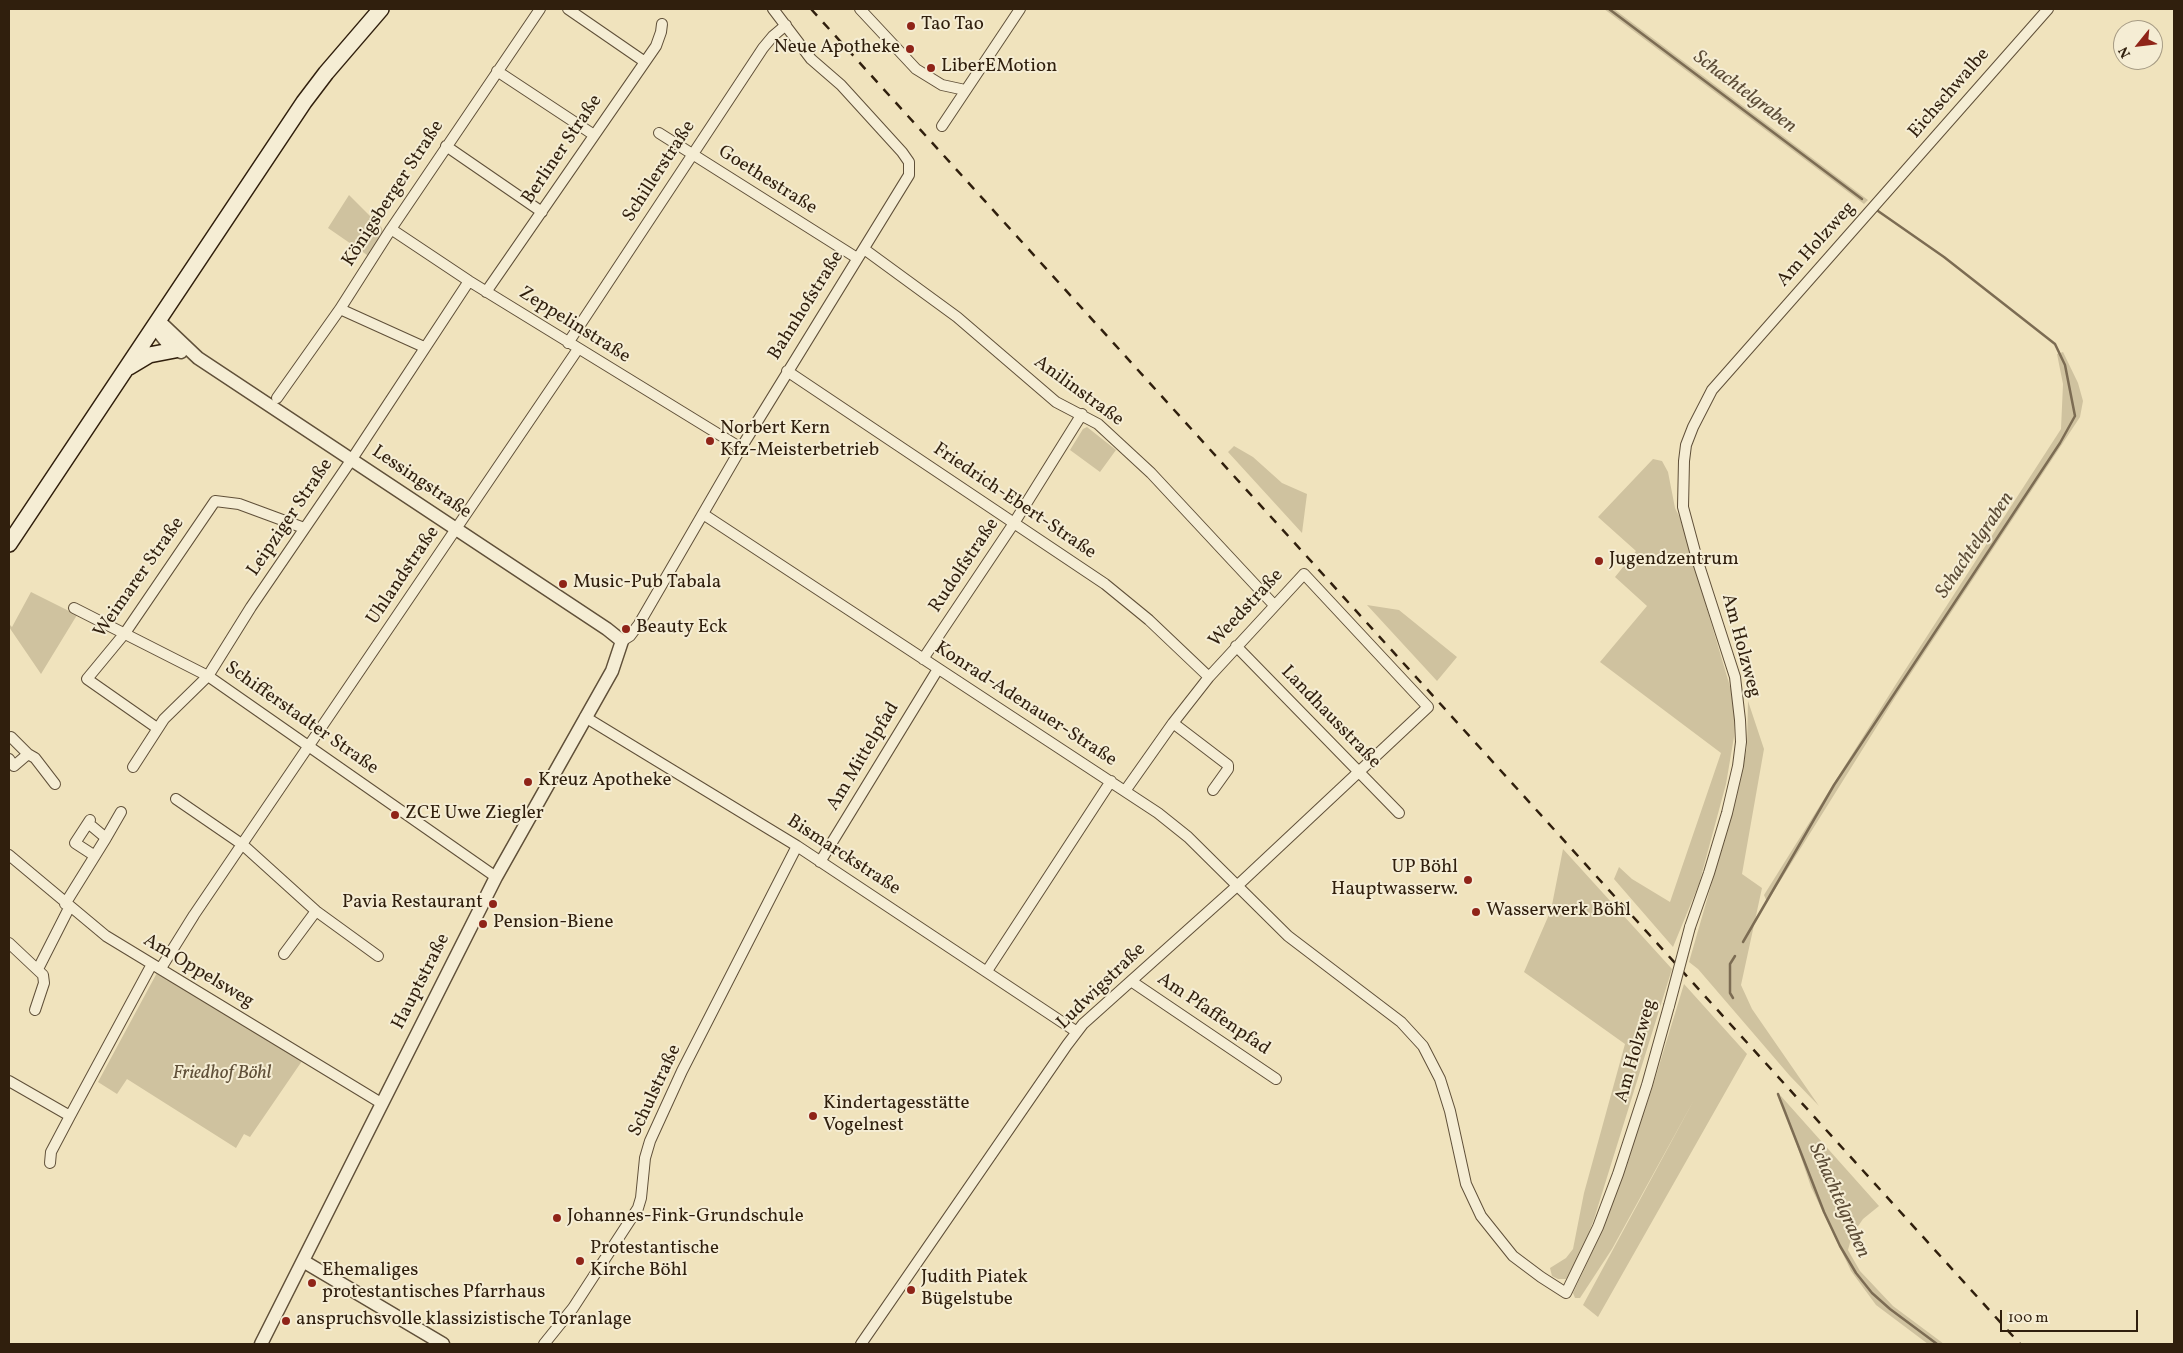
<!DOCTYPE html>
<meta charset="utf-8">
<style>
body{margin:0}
#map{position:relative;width:2183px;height:1353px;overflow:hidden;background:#f0e3bd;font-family:Vollkorn,serif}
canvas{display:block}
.frame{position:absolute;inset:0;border:10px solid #301f0d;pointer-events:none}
.north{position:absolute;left:2113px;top:20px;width:50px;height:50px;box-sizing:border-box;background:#f5edd4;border:1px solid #a69b84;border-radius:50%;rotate:241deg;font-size:14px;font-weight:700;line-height:20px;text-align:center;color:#301f0d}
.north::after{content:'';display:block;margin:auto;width:18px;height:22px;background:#8f2418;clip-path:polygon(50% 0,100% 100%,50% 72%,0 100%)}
.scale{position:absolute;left:2000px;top:1310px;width:138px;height:22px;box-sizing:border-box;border:2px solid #301f0d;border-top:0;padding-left:6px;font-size:15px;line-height:18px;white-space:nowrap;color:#301f0d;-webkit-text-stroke:4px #f5edd4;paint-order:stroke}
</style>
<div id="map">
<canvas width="2183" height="1353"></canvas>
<div class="frame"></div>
<div class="north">N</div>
<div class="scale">100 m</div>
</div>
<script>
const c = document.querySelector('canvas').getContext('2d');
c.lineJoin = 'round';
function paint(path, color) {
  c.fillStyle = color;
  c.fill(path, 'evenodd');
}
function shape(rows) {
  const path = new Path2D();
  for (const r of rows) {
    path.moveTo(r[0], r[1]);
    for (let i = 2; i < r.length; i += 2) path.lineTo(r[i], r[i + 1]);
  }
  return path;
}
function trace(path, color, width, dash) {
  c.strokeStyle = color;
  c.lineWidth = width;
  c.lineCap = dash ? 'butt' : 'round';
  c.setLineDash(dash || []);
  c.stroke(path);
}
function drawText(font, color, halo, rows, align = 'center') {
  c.font = font + ' Vollkorn,serif';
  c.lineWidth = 4;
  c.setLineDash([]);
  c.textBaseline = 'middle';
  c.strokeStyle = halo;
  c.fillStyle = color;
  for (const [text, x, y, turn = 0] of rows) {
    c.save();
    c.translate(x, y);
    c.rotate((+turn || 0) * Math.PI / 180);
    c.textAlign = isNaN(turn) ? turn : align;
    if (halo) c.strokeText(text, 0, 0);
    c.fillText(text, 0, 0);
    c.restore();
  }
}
paint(shape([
 [1604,9,1614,9,1868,200,1864,204],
 [349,195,382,228,383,236,370,257,328,228],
 [2063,352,2078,383,2083,401,2080,417,1896,696,1767,902,1764,895,1896,684,2061,429,2063,384,2057,354],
 [1087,427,1116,450,1100,472,1070,450,1083,429],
 [1234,446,1253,457,1282,483,1307,494,1302,533,1228,452],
 [1653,459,1662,461,1668,472,1675,508,1680,518,1734,700,1734,737,1726,784,1699,884,1673,947,1614,879,1619,867,1632,879,1670,902,1721,753,1600,662,1647,606,1615,577,1636,551,1598,517],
 [31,592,77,615,41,674,9,627,9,624,12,627],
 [1367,605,1399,610,1457,657,1437,681],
 [1748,701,1764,749,1742,874,1762,888,1741,985,1752,1009,1819,1106,1790,1076,1698,969,1689,962,1736,799,1747,747],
 [1563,849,1672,969,1594,1219,1574,1271,1566,1279,1558,1279,1552,1276,1550,1268,1566,1258,1573,1249,1584,1193,1625,1044,1524,972,1551,910],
 [158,971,302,1061,250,1137,244,1134,236,1148,127,1079,117,1094,98,1082],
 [1684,984,1747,1054,1598,1317,1583,1305,1695,1098,1612,1249,1580,1298,1575,1298,1573,1293,1603,1229,1651,1092],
 [1780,1095,1879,1206,1863,1219,1852,1235,1848,1250,1860,1271,1893,1306,1944,1344,1928,1344,1876,1305,1851,1271,1811,1187]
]), '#cfc29f');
trace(shape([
 [1609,9,1862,199],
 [1743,942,1834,785,2060,443,2075,416,2065,365,2055,344,1944,257,1878,211],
 [1733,998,1730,993,1730,964,1735,956],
 [1778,1094,1824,1212,1840,1246,1856,1273,1872,1293,1890,1309,1937,1344]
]), '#7c6c53', 2.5);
const minor = shape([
 [568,9,645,62],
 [860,9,916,69,942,85,965,90],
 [497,71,594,135],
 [942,126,1020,9],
 [659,133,857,258],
 [446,146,542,212],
 [391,229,469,281,741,448],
 [864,249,957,317,1056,402,1098,424,1151,473,1274,605],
 [486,292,656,46,661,32,662,24],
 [340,309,424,347],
 [568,343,763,48,773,36,786,25],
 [787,371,1105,584,1149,620,1209,677],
 [277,398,340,309,391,229,540,9],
 [703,514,1158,813,1188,837,1288,936,1401,1022,1423,1046,1440,1079,1450,1111,1466,1184,1481,1216,1513,1256,1541,1277,1566,1293,1598,1227,1618,1174,1647,1085,1669,1006],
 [74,608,208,676,496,877],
 [622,641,630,636,639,624,741,448,909,175,909,162,902,152,841,85,811,59,773,9],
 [1236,646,1399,813],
 [923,659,1014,523,1082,414],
 [585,717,797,846,1077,1032],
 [1173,723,1228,765,1228,769,1213,790],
 [157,728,87,679,125,633,215,501,239,504,304,528],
 [9,738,11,737,28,754,14,766,9,759],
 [28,754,35,758,55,784],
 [133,767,164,719,208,676,251,607,352,459,469,281],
 [176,799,243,845,316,911,378,956],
 [90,820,75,843,95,856],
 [106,838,121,812],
 [9,855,106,936,381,1103],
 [820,862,938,669],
 [65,904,106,838,88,823],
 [1690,927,1709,873,1727,813,1738,766,1741,742,1740,720,1735,677,1697,559,1683,507,1684,461,1686,445,1693,427,1712,390,2048,9],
 [9,943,43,975,44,983,35,1010],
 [284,954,316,911],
 [161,968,194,915,578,349],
 [38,969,69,908],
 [987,971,1111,781],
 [1131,981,1276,1079],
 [9,1081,70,1116],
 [50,1163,51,1152,70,1116,152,964],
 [544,1344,573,1308,638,1208,641,1198,645,1158,650,1141,682,1071,797,846],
 [861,1344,1067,1045,1083,1024,1237,886,1428,707,1304,574,1209,677,1173,723,1125,791]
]);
const tertiary = shape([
 [158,320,198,358,607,629,622,641,612,671,496,877,261,1344],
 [154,326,169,345,181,352],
 [303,1261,443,1344]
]);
const secondary = shape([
 [129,367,149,355,175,350],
 [9,544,304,102,326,73,381,9]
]);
trace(minor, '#605039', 12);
trace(tertiary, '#605039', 15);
trace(secondary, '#301f0d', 18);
trace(minor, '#f5edd4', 10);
trace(tertiary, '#f5edd4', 12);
trace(secondary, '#f5edd4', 15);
trace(shape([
 [811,9,2020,1344]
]), '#301f0d', 2.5, [9, 9]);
const minorBridge = shape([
 [1669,1006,1690,927]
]);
trace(minorBridge, '#605039', 12, []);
trace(minorBridge, '#f5edd4', 10);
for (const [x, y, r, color] of [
 [911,26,5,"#8f2418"],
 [910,49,5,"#8f2418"],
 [931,68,5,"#8f2418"],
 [710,441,5,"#8f2418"],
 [1599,561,5,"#8f2418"],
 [563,584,5,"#8f2418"],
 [626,629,5,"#8f2418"],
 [528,782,5,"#8f2418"],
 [395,815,5,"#8f2418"],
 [1468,880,5,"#8f2418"],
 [493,904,5,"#8f2418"],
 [1476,912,5,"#8f2418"],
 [483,924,5,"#8f2418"],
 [813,1116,5,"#8f2418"],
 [557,1218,5,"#8f2418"],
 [580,1261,5,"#8f2418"],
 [312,1283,5,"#8f2418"],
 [911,1290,5,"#8f2418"],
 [286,1321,5,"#8f2418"]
]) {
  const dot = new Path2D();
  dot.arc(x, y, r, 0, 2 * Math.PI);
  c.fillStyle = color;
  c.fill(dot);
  trace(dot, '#f5edd4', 2);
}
drawText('19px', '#301f0d', '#f5edd4', [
 ["Tao Tao",921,26],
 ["Neue Apotheke",900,49,"right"],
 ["LiberEMotion",941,68],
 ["Norbert Kern",720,430],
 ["Kfz-Meisterbetrieb",720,452],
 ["Jugendzentrum",1609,561],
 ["Music-Pub Tabala",573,584],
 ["Beauty Eck",636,629],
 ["Kreuz Apotheke",538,782],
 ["ZCE Uwe Ziegler",405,815],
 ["UP Böhl",1458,869,"right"],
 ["Hauptwasserw.",1458,891,"right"],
 ["Pavia Restaurant",483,904,"right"],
 ["Wasserwerk Böhl",1486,912],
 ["Pension-Biene",493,924],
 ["Kindertagesstätte",823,1105],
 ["Vogelnest",823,1127],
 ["Johannes-Fink-Grundschule",567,1218],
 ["Protestantische",590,1250],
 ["Kirche Böhl",590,1272],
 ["Ehemaliges",322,1272],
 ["protestantisches Pfarrhaus",322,1294],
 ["Judith Piatek",921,1279],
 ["Bügelstube",921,1301],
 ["anspruchsvolle klassizistische Toranlage",296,1321]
], 'left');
drawText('19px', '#301f0d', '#f5edd4', [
 ["Eichschwalbe",1950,94,-49],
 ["Berliner Straße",563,150,-56],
 ["Schillerstraße",660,172,-57],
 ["Goethestraße",767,181,32],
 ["Königsberger Straße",394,194,-57],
 ["Am Holzweg",1817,245,-48],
 ["Bahnhofstraße",807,306,-58],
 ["Zeppelinstraße",574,326,32],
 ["Anilinstraße",1078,392,36],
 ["Lessingstraße",421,483,34],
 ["Friedrich-Ebert-Straße",1014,502,34],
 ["Leipziger Straße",291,518,-56],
 ["Rudolfstraße",965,566,-56],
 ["Uhlandstraße",404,576,-56],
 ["Weimarer Straße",140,578,-55],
 ["Weedstraße",1247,609,-47],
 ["Am Holzweg",1740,646,75],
 ["Konrad-Adenauer-Straße",1025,705,33],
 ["Landhausstraße",1330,718,46],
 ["Schifferstadter Straße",301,719,35],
 ["Am Mittelpfad",864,757,-59],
 ["Bismarckstraße",843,856,33],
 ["Am Oppelsweg",198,972,31],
 ["Hauptstraße",422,982,-63],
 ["Ludwigstraße",1102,987,-44],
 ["Am Pfaffenpfad",1213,1015,34],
 ["Am Holzweg",1637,1051,-74],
 ["Schulstraße",656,1091,-65]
]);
drawText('italic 19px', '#605039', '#f5edd4', [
 ["Friedhof Böhl",222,1075]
]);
drawText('italic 20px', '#5c4c36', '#f5edd4', [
 ["Schachtelgraben",1744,93,37],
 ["Schachtelgraben",1976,546,-56],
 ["Schachtelgraben",1838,1201,66]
]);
</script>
